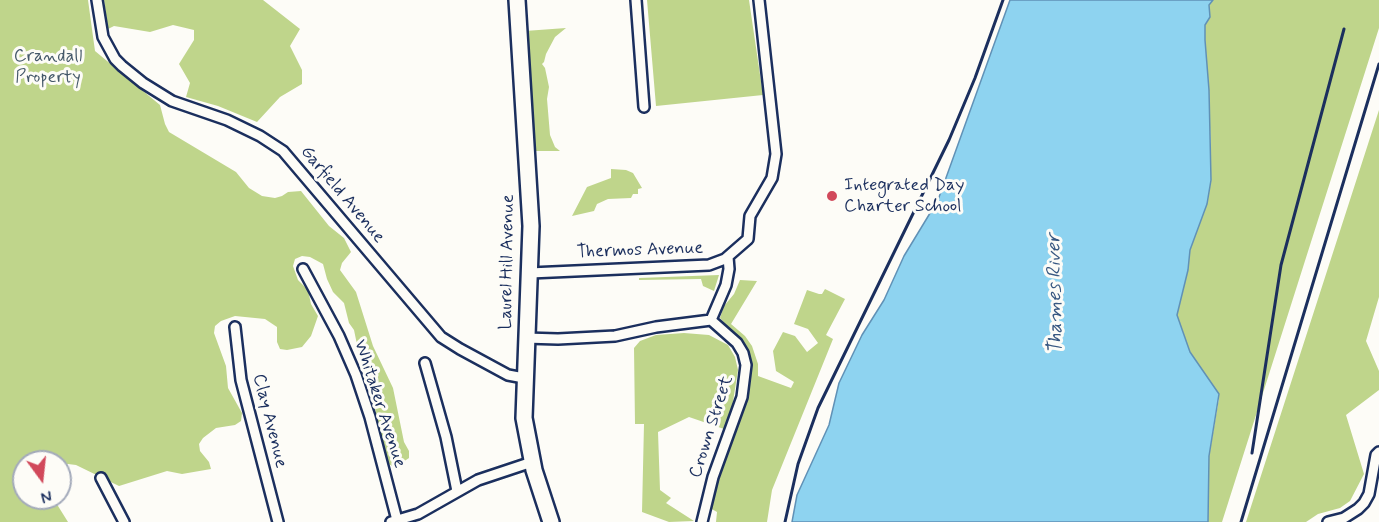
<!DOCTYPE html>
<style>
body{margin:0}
#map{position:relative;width:1379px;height:522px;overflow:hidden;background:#fdfcf7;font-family:Mynerve,sans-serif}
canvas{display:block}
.north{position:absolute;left:12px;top:450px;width:60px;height:60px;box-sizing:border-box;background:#fdfcf7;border:2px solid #a3aaba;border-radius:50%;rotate:165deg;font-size:16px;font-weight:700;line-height:24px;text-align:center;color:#1b2f5e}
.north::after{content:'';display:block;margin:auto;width:21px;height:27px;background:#d1495b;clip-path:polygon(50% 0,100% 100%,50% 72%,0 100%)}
</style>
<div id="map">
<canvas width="1379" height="522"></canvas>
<div class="north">N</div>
</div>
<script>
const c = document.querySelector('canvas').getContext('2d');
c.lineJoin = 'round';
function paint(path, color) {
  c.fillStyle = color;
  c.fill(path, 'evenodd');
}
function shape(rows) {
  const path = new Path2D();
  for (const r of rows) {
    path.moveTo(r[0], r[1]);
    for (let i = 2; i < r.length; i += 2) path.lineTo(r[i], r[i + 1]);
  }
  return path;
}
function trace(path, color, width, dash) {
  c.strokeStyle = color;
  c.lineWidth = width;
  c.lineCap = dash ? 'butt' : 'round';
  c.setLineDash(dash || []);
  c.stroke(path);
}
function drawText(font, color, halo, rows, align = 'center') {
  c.font = font + ' Mynerve,sans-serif';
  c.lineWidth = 6;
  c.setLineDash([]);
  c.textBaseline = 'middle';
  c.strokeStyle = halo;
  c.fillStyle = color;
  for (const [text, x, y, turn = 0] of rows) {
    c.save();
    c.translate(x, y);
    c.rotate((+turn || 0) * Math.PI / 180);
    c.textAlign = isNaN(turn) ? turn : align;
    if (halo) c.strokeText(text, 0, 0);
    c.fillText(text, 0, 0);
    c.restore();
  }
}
paint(shape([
 [0,0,88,0,95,51,160,105,165,124,169,132,236,172,249,188,262,196,275,198,282,196,288,192,301,191,329,226,344,238,351,252,342,263,340,270,356,292,373,346,393,388,404,442,409,451,409,458,400,464,392,466,386,462,369,379,360,359,354,330,349,323,344,303,333,292,327,279,323,264,310,257,302,256,295,259,293,266,298,280,308,290,311,304,318,316,311,336,302,347,287,350,280,349,277,342,277,327,265,319,235,316,221,321,215,326,214,333,226,366,228,388,242,413,241,421,235,425,216,428,203,438,199,444,200,451,209,462,211,469,182,474,167,471,119,486,76,465,68,464,60,467,60,462,24,462,24,498,53,498,68,522,0,522],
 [104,0,263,0,300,29,290,46,302,70,302,84,280,97,257,122,218,106,186,97,190,83,179,64,194,40,194,30,173,25,150,32,114,26,108,29],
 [647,0,749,0,763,95,656,106],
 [1213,0,1379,0,1379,28,1222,522,1208,522,1209,456,1219,398,1190,352,1177,315,1188,270,1190,250,1197,230,1211,163,1209,90,1205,40,1205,25,1210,17,1209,5],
 [566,28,555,37,546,54,544,62,542,64,545,68,549,87,547,99,550,135,555,147,560,151,533,151,525,31],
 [1379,110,1379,297,1366,341,1379,371,1379,390,1346,415,1364,474,1350,501,1340,508,1318,514,1306,522,1246,522],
 [611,169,626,170,633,173,642,188,638,189,638,194,633,194,631,198,608,199,597,204,594,211,572,216,587,187,611,178],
 [719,275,714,291,703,286,701,279,639,280,639,278],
 [740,280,757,281,731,324,745,336,752,346,758,364,758,376,791,388,794,382,776,371,773,351,783,332,795,336,807,352,818,343,808,329,794,324,807,290,819,294,822,294,825,289,845,299,826,335,833,339,772,490,767,522,716,522,717,512,710,508,713,493,743,408,750,380,750,364,742,343,720,318,724,306,734,294],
 [684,333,709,335,728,345,735,357,738,370,731,414,724,429,689,417,658,432,660,490,671,498,666,503,694,521,669,522,642,512,644,424,635,424,634,348,640,341,656,335]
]), '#bfd58b');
const water = shape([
 [1010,0,1213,0,1209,5,1210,17,1205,25,1205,40,1209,90,1211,180,1207,204,1190,250,1188,270,1177,315,1190,352,1219,394,1209,456,1208,522,792,522,797,495,829,425,839,383,862,335,884,300,904,256,938,200,1010,0]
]);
paint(water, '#8ed3f0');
trace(water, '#6091b6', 1.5);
const minor = shape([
 [97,0,103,37,115,59,122,66,143,83,172,101,227,120,260,136,283,151,441,337,460,349,508,375,524,378],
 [636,0,644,107],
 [303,269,339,336,356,375,370,417,397,520],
 [530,273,709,265,725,259,748,239,750,216,772,178,776,154,759,0],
 [711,320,726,285,729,269,728,257],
 [235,327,241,380,278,522],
 [525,338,558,339,615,336,656,327,711,320,737,343,743,353,746,365,742,397,713,477,702,522],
 [425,363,446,437,457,491],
 [101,478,124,522],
 [391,522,418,514,478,480,532,462],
 [1328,522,1344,518,1358,509,1364,503,1369,494,1376,455,1379,452]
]);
const trunk = shape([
 [517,0,531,226,524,418,534,470,551,522]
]);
trace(minor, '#1b2f5e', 14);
trace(trunk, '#1b2f5e', 20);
trace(minor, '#fdfcf7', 9);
trace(trunk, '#fdfcf7', 15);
trace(shape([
 [1252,453,1281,265,1344,29],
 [785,522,798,464,818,408,949,140,975,78,1003,0],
 [1241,522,1379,64]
]), '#1b2f5e', 3);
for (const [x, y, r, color] of [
 [832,196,6,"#d1495b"]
]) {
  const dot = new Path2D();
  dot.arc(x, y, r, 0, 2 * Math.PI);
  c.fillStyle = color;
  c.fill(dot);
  trace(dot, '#fdfcf7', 2);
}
drawText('18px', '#445869', '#fdfcf7', [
 ["Crandall",48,57],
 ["Property",48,78]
]);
drawText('18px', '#1b2f5e', '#fdfcf7', [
 ["Integrated Day",844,186],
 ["Charter School",844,207]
], 'left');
drawText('18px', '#1b2f5e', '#fdfcf7', [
 ["Garfield Avenue",342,195,50],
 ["Thermos Avenue",640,251,-2],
 ["Laurel Hill Avenue",508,262,-89],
 ["Whitaker Avenue",379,404,72],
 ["Clay Avenue",269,421,76],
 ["Crown Street",712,427,-72]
]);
drawText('italic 20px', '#385882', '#fdfcf7', [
 ["Thames River",1056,294,-91]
]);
</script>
